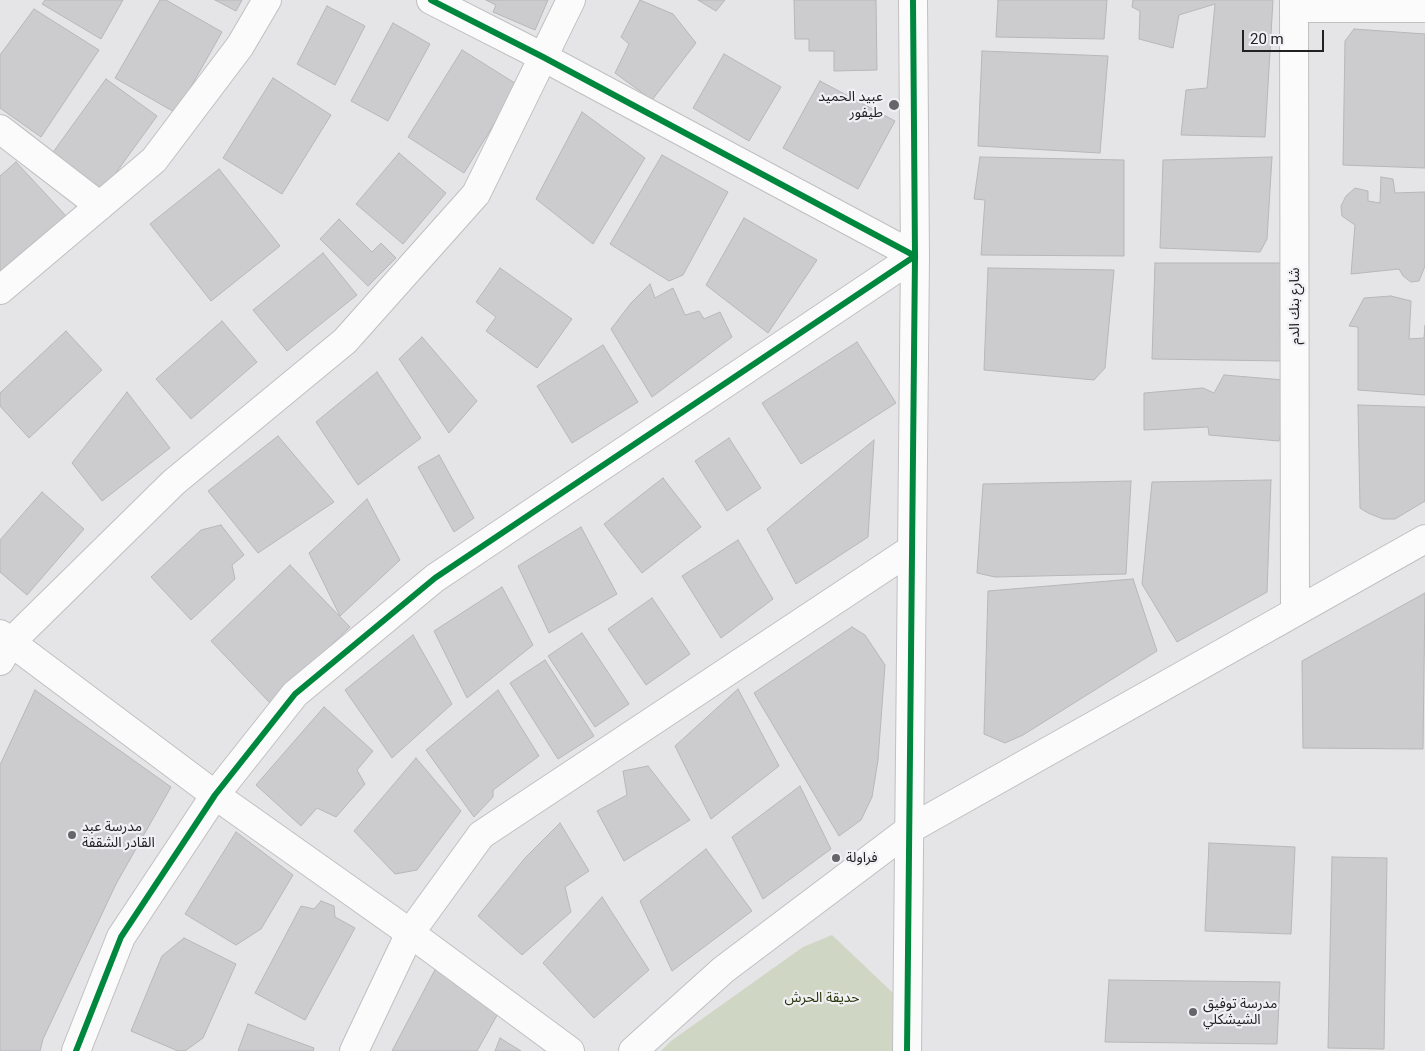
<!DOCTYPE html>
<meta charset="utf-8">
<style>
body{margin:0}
#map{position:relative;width:1425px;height:1051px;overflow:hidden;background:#e5e4e6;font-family:Roboto,sans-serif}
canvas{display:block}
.scale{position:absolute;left:1242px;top:30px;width:82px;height:22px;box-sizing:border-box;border:2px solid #212122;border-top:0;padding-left:6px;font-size:15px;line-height:18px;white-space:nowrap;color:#212122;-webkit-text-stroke:4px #f1f0f5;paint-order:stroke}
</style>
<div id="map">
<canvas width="1425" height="1051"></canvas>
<div class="scale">20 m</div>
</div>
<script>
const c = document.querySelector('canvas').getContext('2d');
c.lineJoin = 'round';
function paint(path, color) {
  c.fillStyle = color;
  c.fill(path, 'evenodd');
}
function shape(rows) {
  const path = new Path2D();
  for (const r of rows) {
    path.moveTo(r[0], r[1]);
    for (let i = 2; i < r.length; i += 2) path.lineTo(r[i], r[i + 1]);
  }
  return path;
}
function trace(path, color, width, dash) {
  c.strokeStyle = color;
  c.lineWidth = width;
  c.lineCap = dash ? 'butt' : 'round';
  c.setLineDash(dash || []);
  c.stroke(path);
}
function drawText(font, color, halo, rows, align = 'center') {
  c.font = font + ' Roboto,"Noto Sans Arabic",sans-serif';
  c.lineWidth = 4.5;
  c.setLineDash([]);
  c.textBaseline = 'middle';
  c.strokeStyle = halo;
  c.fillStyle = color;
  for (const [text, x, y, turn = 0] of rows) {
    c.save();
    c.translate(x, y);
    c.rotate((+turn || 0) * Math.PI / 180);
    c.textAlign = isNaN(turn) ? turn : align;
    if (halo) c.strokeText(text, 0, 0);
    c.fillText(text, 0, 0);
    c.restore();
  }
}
paint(shape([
 [832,935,893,993,892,1051,661,1051,671,1041,803,947]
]), '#d0d6c4');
const building = shape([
 [45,0,123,0,101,39,42,4,45,0],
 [160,0,166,0,222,32,176,113,115,78,160,0],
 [215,0,242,0,236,11,215,0],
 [486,0,548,0,535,30,493,12,496,5,486,0],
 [640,0,673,14,696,43,652,100,615,73,629,44,621,37,640,0],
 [698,0,725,0,716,11,698,0],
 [794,0,876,0,877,70,834,71,834,51,809,51,809,39,795,39,794,0],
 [998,0,1107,0,1104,39,996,37,998,0],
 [1133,0,1273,0,1265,137,1181,135,1186,90,1207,88,1215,4,1179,15,1173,48,1139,39,1140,11,1132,7,1133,0],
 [327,6,365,26,335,85,297,64,327,6],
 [34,9,99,50,41,137,0,108,0,55,34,9],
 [393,23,430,44,388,121,351,101,393,23],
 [1354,29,1425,34,1425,168,1343,165,1345,41,1354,29],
 [462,50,518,85,464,173,408,137,462,50],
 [982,51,1108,56,1100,153,978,146,982,51],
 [724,54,781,87,749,141,693,108,724,54],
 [273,78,331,115,282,194,223,158,273,78],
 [106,79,157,116,102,192,51,155,106,79],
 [820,81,895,121,858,189,783,148,820,81],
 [582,112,645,158,593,244,536,199,582,112],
 [399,153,446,193,403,244,356,204,399,153],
 [662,155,728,192,683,275,669,281,610,244,662,155],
 [980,157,1124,160,1124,256,981,255,985,200,974,199,980,157],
 [1272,157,1267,239,1260,252,1160,248,1163,160,1272,157],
 [16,162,68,218,0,279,0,176,16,162],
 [219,169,280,246,211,301,150,224,219,169],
 [1381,177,1393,179,1395,193,1425,192,1425,266,1419,281,1411,282,1403,276,1399,269,1351,274,1355,225,1342,216,1341,206,1346,196,1355,188,1368,191,1368,201,1380,203,1381,177],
 [744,218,817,260,768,333,706,285,744,218],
 [339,219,372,252,381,243,396,258,368,286,320,239,339,219],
 [323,253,357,295,287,351,253,310,323,253],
 [1155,263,1285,263,1283,361,1152,359,1155,263],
 [500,268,572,319,537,368,486,331,496,317,476,302,500,268],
 [988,268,1114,270,1105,368,1094,380,984,370,988,268],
 [650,284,655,298,673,288,685,315,699,311,704,319,720,312,732,337,652,397,611,329,631,303,650,284],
 [1391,296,1411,301,1409,339,1424,338,1425,325,1425,395,1358,390,1358,327,1349,326,1364,298,1391,296],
 [222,321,257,362,191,419,156,379,222,321],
 [66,331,102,370,29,438,0,406,0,393,66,331],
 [422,337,477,401,449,433,399,359,422,337],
 [857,342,896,403,801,464,762,403,857,342],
 [603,345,638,402,572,443,537,386,603,345],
 [377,372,421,438,358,485,316,422,377,372],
 [1224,375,1284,380,1284,417,1279,441,1209,435,1208,427,1144,430,1144,393,1203,388,1214,393,1224,375],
 [127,392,170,448,102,501,72,463,127,392],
 [1358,405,1425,407,1425,501,1395,519,1383,519,1368,513,1360,508,1358,405],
 [278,436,334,502,258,553,208,491,278,436],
 [729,438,761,488,727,511,695,461,729,438],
 [874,440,868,537,796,584,767,529,874,440],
 [439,455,474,518,454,532,418,467,439,455],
 [663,478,701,527,642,573,604,524,663,478],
 [1271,480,1267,592,1177,642,1142,584,1152,482,1271,480],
 [1131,481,1126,574,995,577,977,573,983,484,1131,481],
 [42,492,84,529,27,595,0,572,0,540,42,492],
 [367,499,400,560,340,616,309,553,367,499],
 [221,525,244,555,232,565,235,579,191,620,151,577,201,530,221,525],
 [581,527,617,594,549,633,518,566,581,527],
 [738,540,773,599,721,638,682,576,738,540],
 [290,565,350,627,270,703,211,641,290,565],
 [1133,579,1157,651,1023,735,1005,743,984,734,988,591,1133,579],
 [502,587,533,645,467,698,434,631,502,587],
 [1425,593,1423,749,1303,748,1302,661,1425,593],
 [652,598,690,654,646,685,608,629,652,598],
 [852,627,865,635,885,665,878,760,872,797,861,820,839,836,754,693,852,627],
 [582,633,629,704,595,727,548,656,582,633],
 [413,635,452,704,392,758,345,690,413,635],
 [545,660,594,736,558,759,510,683,545,660],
 [738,689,779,766,711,819,675,746,738,689],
 [35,690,171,787,116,884,43,1039,40,1051,0,1051,0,765,35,690],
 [498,690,539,756,493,790,493,797,474,817,426,750,498,690],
 [324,707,373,751,357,770,365,784,336,817,317,808,301,826,256,785,324,707],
 [416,758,461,811,417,870,395,874,354,831,416,758],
 [648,766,690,820,624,861,597,811,627,795,623,771,648,766],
 [800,786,831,849,763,899,732,837,800,786],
 [560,823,589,871,565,887,571,912,522,955,478,916,525,858,560,823],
 [236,832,293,875,261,929,236,945,185,914,236,832],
 [1209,843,1295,847,1291,934,1205,931,1209,843],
 [706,849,752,911,672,971,640,901,706,849],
 [1332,857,1387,858,1384,1049,1328,1048,1332,857],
 [602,897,649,970,594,1018,543,963,602,897],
 [321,901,334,906,335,917,355,928,305,1020,255,993,301,906,314,909,321,901],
 [184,938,236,964,203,1038,185,1051,178,1051,131,1031,162,956,184,938],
 [438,964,500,1010,477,1051,392,1051,438,964],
 [1109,980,1280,982,1277,1044,1105,1042,1109,980],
 [248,1024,314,1048,313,1051,238,1051,248,1024],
 [500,1038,521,1051,495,1051,500,1038]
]);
paint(building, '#ccccce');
trace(building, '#b7b6b8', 1);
const street = shape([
 [1294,0,1295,612],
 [1295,8,1425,8],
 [0,129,100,206],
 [0,290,154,160,240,46,267,0],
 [0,634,215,795,410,933,570,1051],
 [0,661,11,642,174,482,345,341,476,194,571,0],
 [76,1051,121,937,215,795,295,694,435,578,915,256,543,57,431,0],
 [354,1051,410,933,481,835,912,549],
 [633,1051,723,970,910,829,1425,539],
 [907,1051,915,256,913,0]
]);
trace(street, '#c0bfc1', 30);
trace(street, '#fbfbfb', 28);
trace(shape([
 [76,1051,121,937,215,795,295,694,435,578,915,256,543,57,431,0],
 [907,1051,915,256,913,0]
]), '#00873e', 6);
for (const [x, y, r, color] of [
 [894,105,6,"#666567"],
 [72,835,5,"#666567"],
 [836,858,5,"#666567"],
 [1193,1012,5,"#666567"]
]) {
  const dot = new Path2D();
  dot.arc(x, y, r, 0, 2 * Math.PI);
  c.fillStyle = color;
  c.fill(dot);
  trace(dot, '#f1f0f5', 2);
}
drawText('14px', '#212122', '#f1f0f5', [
 ["عبيد الحميد",883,97,"right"],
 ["طيفور",883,113,"right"],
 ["مدرسة عبد",82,827],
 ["القادر الشقفة",82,843],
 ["فراولة",846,858],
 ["مدرسة توفيق",1203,1004],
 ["الشيشكلي",1203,1020]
], 'left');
drawText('14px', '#212122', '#f1f0f5', [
 ["شارع بنك الدم",1295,306,-90]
]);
drawText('14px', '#29370a', '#f1f0f5', [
 ["حديقة الحرش",822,998]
]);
</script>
